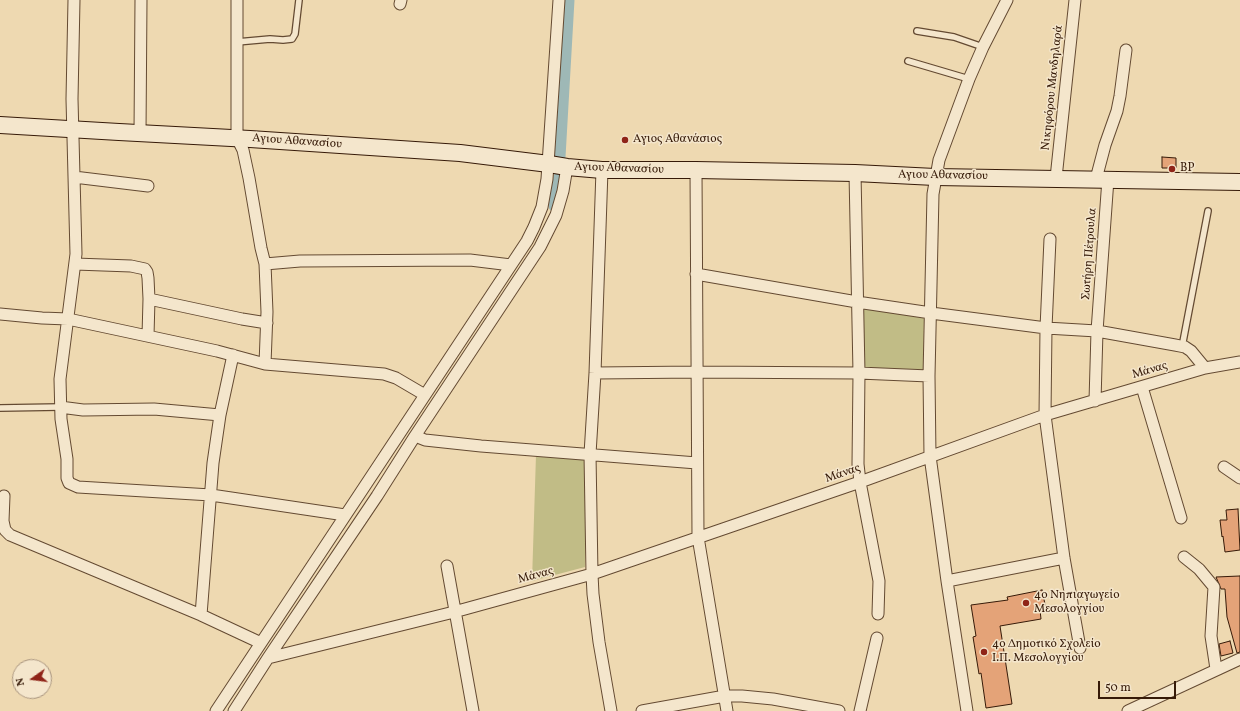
<!DOCTYPE html>
<meta charset="utf-8">
<style>
body{margin:0}
#map{position:relative;width:1240px;height:711px;overflow:hidden;background:#eed9b1;font-family:Vollkorn,serif}
canvas{display:block}
.north{position:absolute;left:12px;top:659px;width:40px;height:40px;box-sizing:border-box;background:#f4e6cc;border:1px solid #a8947e;border-radius:50%;rotate:256deg;font-size:11px;font-weight:700;line-height:16px;text-align:center;color:#361a08}
.north::after{content:'';display:block;margin:auto;width:14px;height:18px;background:#8f2418;clip-path:polygon(50% 0,100% 100%,50% 72%,0 100%)}
.scale{position:absolute;left:1098px;top:681px;width:78px;height:18px;box-sizing:border-box;border:2px solid #361a08;border-top:0;padding-left:5px;font-size:12px;line-height:14px;white-space:nowrap;color:#361a08;-webkit-text-stroke:3px #f4e6cc;paint-order:stroke}
</style>
<div id="map">
<canvas width="1240" height="711"></canvas>
<div class="north">N</div>
<div class="scale">50 m</div>
</div>
<script>
const c = document.querySelector('canvas').getContext('2d');
c.lineJoin = 'round';
function paint(path, color) {
  c.fillStyle = color;
  c.fill(path, 'evenodd');
}
function shape(rows) {
  const path = new Path2D();
  for (const r of rows) {
    path.moveTo(r[0], r[1]);
    for (let i = 2; i < r.length; i += 2) path.lineTo(r[i], r[i + 1]);
  }
  return path;
}
function trace(path, color, width, dash) {
  c.strokeStyle = color;
  c.lineWidth = width;
  c.lineCap = dash ? 'butt' : 'round';
  c.setLineDash(dash || []);
  c.stroke(path);
}
function drawText(font, color, halo, rows, align = 'center') {
  c.font = font + ' Vollkorn,serif';
  c.lineWidth = 3;
  c.setLineDash([]);
  c.textBaseline = 'middle';
  c.strokeStyle = halo;
  c.fillStyle = color;
  for (const [text, x, y, turn = 0] of rows) {
    c.save();
    c.translate(x, y);
    c.rotate((+turn || 0) * Math.PI / 180);
    c.textAlign = isNaN(turn) ? turn : align;
    if (halo) c.strokeText(text, 0, 0);
    c.fillText(text, 0, 0);
    c.restore();
  }
}
paint(shape([
 [862,306,924,316,923,374,863,373],
 [536,455,586,459,585,567,532,581]
]), '#c1bc86');
trace(shape([
 [560,157,569,0],
 [554,206,559,177]
]), '#9eb8b6', 11);
const building = shape([
 [1162,157,1176,158,1176,168,1162,168,1162,157],
 [1238,509,1240,550,1225,552,1223,536,1222,537,1220,520,1227,520,1226,510,1238,509],
 [1240,576,1240,652,1237,653,1227,617,1225,589,1221,589,1216,577,1240,576],
 [1042,590,1046,609,1040,610,1041,619,1000,626,1012,704,986,708,981,673,979,674,973,637,976,636,971,605,1008,600,1007,597,1042,590],
 [1230,641,1233,653,1221,656,1219,644,1230,641]
]);
paint(building, '#e4a378');
trace(building, '#361a08', 1);
const service = shape([
 [917,31,954,37,983,47],
 [237,42,270,39,283,40,292,39,295,34,299,0],
 [908,61,969,79],
 [1182,347,1208,211],
 [0,408,60,407]
]);
const minor = shape([
 [74,0,72,99,76,254,60,379,61,419,67,459,67,478,69,483,78,487,211,495,345,515],
 [237,0,237,138,243,150,249,178,261,248,265,264,267,312,265,364],
 [400,4,401,0],
 [140,133,141,0],
 [567,167,563,191,556,215,540,247,415,436,425,440,481,446,697,463],
 [602,170,595,373,590,454,592,574,593,594,599,642,611,711],
 [696,170,698,537,727,711],
 [855,173,859,373,858,464,860,482,879,581,878,614],
 [74,177,148,186],
 [1056,178,1075,0],
 [1096,179,1105,145,1117,111,1120,96,1126,50],
 [1050,239,1046,328,1045,415,1064,558,1080,648],
 [75,264,131,266,145,269,147,272,148,278,149,299,148,336],
 [265,264,300,261,470,260,511,265],
 [696,274,857,302,931,313,1046,328,1097,331,1175,345,1185,347,1191,351,1205,368],
 [149,299,242,319,267,323],
 [0,314,42,318,68,319,217,351,265,364,384,374,396,378,425,395],
 [595,373,697,372,859,373,929,376],
 [1142,387,1181,518],
 [1095,401,1097,331,1108,179],
 [60,407,83,410,154,409,220,415],
 [1224,467,1240,478],
 [4,496,3,521,5,530,10,535,201,615,213,463,220,415,233,355],
 [1184,557,1199,569,1214,587,1211,636,1216,669],
 [447,566,473,711],
 [947,581,1064,558],
 [201,615,261,643],
 [268,658,454,612,592,574,860,482,1045,415,1205,368,1240,362],
 [216,711,527,241,534,227,542,207,547,179,559,0],
 [234,711,268,658,377,496,415,436],
 [642,711,725,696,742,696,773,699,839,711],
 [860,711,877,638],
 [967,711,947,581,930,456,929,376,933,194,939,160,969,79,983,47,1007,0],
 [1128,711,1240,659]
]);
const secondary = shape([
 [0,125,119,132,250,139,460,153,549,164,567,167,602,170,696,170,855,173,935,177,1240,182]
]);
trace(service, '#644a32', 8);
trace(minor, '#644a32', 13);
trace(secondary, '#361a08', 18);
trace(service, '#f4e6cc', 5.5);
trace(minor, '#f4e6cc', 11);
trace(secondary, '#f4e6cc', 16);
for (const [x, y, r, color] of [
 [625,140,4,"#8f2418"],
 [1172,169,4,"#8f2418"],
 [1026,603,4,"#8f2418"],
 [984,652,4,"#8f2418"]
]) {
  const dot = new Path2D();
  dot.arc(x, y, r, 0, 2 * Math.PI);
  c.fillStyle = color;
  c.fill(dot);
  trace(dot, '#f4e6cc', 1.5);
}
drawText('12px', '#361a08', '#f4e6cc', [
 ["Νικηφόρου Μανδηλαρά",1053,88,-84],
 ["Αγιου Αθανασίου",297,142,4],
 ["Αγιου Αθανασίου",619,169,2],
 ["Αγιου Αθανασίου",943,176,1],
 ["Σωτήρη Πέτρουλα",1090,254,-86],
 ["Μάνας",1150,371,-16],
 ["Μάνας",843,474,-19],
 ["Μάνας",536,576,-15]
]);
drawText('12px', '#361a08', '#f4e6cc', [
 ["Αγιος Αθανάσιος",633,140],
 ["BP",1180,169],
 ["4ο Νηπιαγωγείο",1034,596],
 ["Μεσολογγίου",1034,610],
 ["4ο Δημοτικό Σχολείο",992,645],
 ["Ι.Π. Μεσολογγίου",992,659]
], 'left');
</script>
